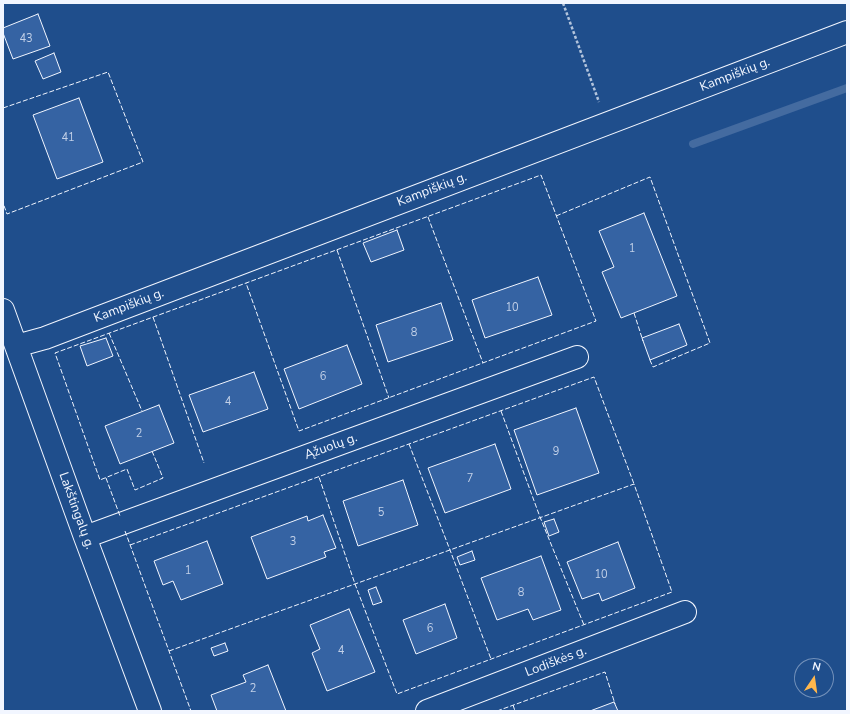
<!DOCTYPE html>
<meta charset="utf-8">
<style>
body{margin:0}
#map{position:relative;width:850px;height:714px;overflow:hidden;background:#1f4e8c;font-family:"Nunito Sans",sans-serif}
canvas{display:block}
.frame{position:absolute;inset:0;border:4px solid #f2f6ff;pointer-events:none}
.north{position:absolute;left:794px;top:658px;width:40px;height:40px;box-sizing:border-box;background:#1f4e8c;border:1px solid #7391ba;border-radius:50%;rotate:13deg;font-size:11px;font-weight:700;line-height:16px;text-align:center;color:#f2f6ff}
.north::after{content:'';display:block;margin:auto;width:14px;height:18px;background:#ffb74d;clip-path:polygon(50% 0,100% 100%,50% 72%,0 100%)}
</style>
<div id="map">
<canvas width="850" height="714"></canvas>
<div class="frame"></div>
<div class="north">N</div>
</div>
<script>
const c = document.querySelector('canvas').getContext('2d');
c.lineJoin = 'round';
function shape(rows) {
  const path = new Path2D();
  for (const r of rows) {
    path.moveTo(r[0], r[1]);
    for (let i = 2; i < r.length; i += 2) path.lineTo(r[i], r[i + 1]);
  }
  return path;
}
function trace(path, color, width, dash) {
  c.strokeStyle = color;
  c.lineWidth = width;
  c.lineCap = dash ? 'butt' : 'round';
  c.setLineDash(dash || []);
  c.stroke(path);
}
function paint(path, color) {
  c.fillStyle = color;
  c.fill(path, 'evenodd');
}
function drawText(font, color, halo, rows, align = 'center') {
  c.font = font + ' "Nunito Sans",sans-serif';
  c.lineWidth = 3;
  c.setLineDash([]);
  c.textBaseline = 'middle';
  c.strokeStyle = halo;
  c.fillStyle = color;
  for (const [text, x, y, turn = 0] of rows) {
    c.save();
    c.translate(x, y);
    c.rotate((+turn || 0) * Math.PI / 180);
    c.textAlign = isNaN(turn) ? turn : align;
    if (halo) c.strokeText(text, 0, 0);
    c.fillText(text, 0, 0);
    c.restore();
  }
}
trace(shape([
 [693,144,847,88]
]), '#446ba0', 8);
const building = shape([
 [38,14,50,46,13,59,3,33,3,28,38,14],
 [54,53,61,72,43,79,35,61,54,53],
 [79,98,103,162,57,179,33,115,79,98],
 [644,213,677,296,621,318,602,272,614,267,599,231,644,213],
 [397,230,404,250,371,262,363,243,397,230],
 [538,277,552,315,485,338,472,300,538,277],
 [441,303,453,340,388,362,376,325,441,303],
 [679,324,687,345,650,360,642,338,679,324],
 [106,338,113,356,87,366,80,346,106,338],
 [347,345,362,384,299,409,284,369,347,345],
 [254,372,268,409,203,432,189,395,254,372],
 [159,405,174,443,120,464,105,426,159,405],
 [576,408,599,473,537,495,514,430,576,408],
 [495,444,511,489,445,513,428,468,495,444],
 [403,480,418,525,358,546,343,501,403,480],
 [323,515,336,548,324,552,326,557,267,579,251,537,307,516,308,521,323,515],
 [554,519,559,532,549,536,544,522,554,519],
 [207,541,223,584,181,600,173,581,163,585,154,561,207,541],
 [618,542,635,588,602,601,599,593,582,599,567,562,618,542],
 [472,551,475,560,460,565,457,557,472,551],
 [541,556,561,610,533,620,528,609,497,620,481,578,541,556],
 [376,587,382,602,373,605,368,590,376,587],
 [445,604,457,638,416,654,403,620,445,604],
 [349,609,375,672,327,691,312,653,320,649,310,625,349,609],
 [225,643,228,651,214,656,211,648,225,643],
 [268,665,286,711,217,711,211,695,246,682,243,675,268,665],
 [614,702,618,711,590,711,614,702]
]);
paint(building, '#3563a3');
trace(building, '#f2f6ff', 1);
const minor = shape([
 [3,310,85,537,150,711],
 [16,346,45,338,847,32],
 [85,537,577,357],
 [427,711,685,612]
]);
trace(minor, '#f2f6ff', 24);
trace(shape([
 [563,3,599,102]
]), '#b3c4dc', 2.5, [3, 2]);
trace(minor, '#1f4e8c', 22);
trace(shape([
 [3,108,108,72,143,162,7,214,3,203],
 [556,216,650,177,710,343,653,367,649,358],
 [428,217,483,363],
 [337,250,389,398],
 [634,313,643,341],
 [153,317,204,463],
 [109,333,142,411],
 [501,411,540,517,584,625],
 [409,444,450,550,491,659],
 [152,451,163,478,135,490,127,469,100,480,55,353,541,175,596,321,299,431,246,283],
 [106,478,120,516],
 [125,531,191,711],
 [130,545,594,377,634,484],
 [169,651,355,584,634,484,672,592,397,694,355,584,319,477],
 [513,705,515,711],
 [497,711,605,672,615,704]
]), '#f2f6ff', 1, [5, 2]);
drawText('11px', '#c3d1e8', null, [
 ["43",26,39],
 ["41",68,138],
 ["1",632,249],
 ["10",512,308],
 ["8",414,333],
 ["6",323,377],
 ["4",228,402],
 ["2",139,434],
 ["9",556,452],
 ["7",470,479],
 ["5",381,513],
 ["3",293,542],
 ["1",188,571],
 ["10",601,575],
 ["8",521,593],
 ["6",430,629],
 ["4",341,651],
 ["2",253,689]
]);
drawText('13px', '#f2f6ff', '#1f4e8c', [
 ["Kampiškių g.",735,75,-21],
 ["Kampiškių g.",432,190,-21],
 ["Kampiškių g.",129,306,-21],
 ["Ąžuolų g.",331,447,-20],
 ["Lakštingalų g.",76,511,70],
 ["Lodiškės g.",556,662,-21]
]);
</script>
